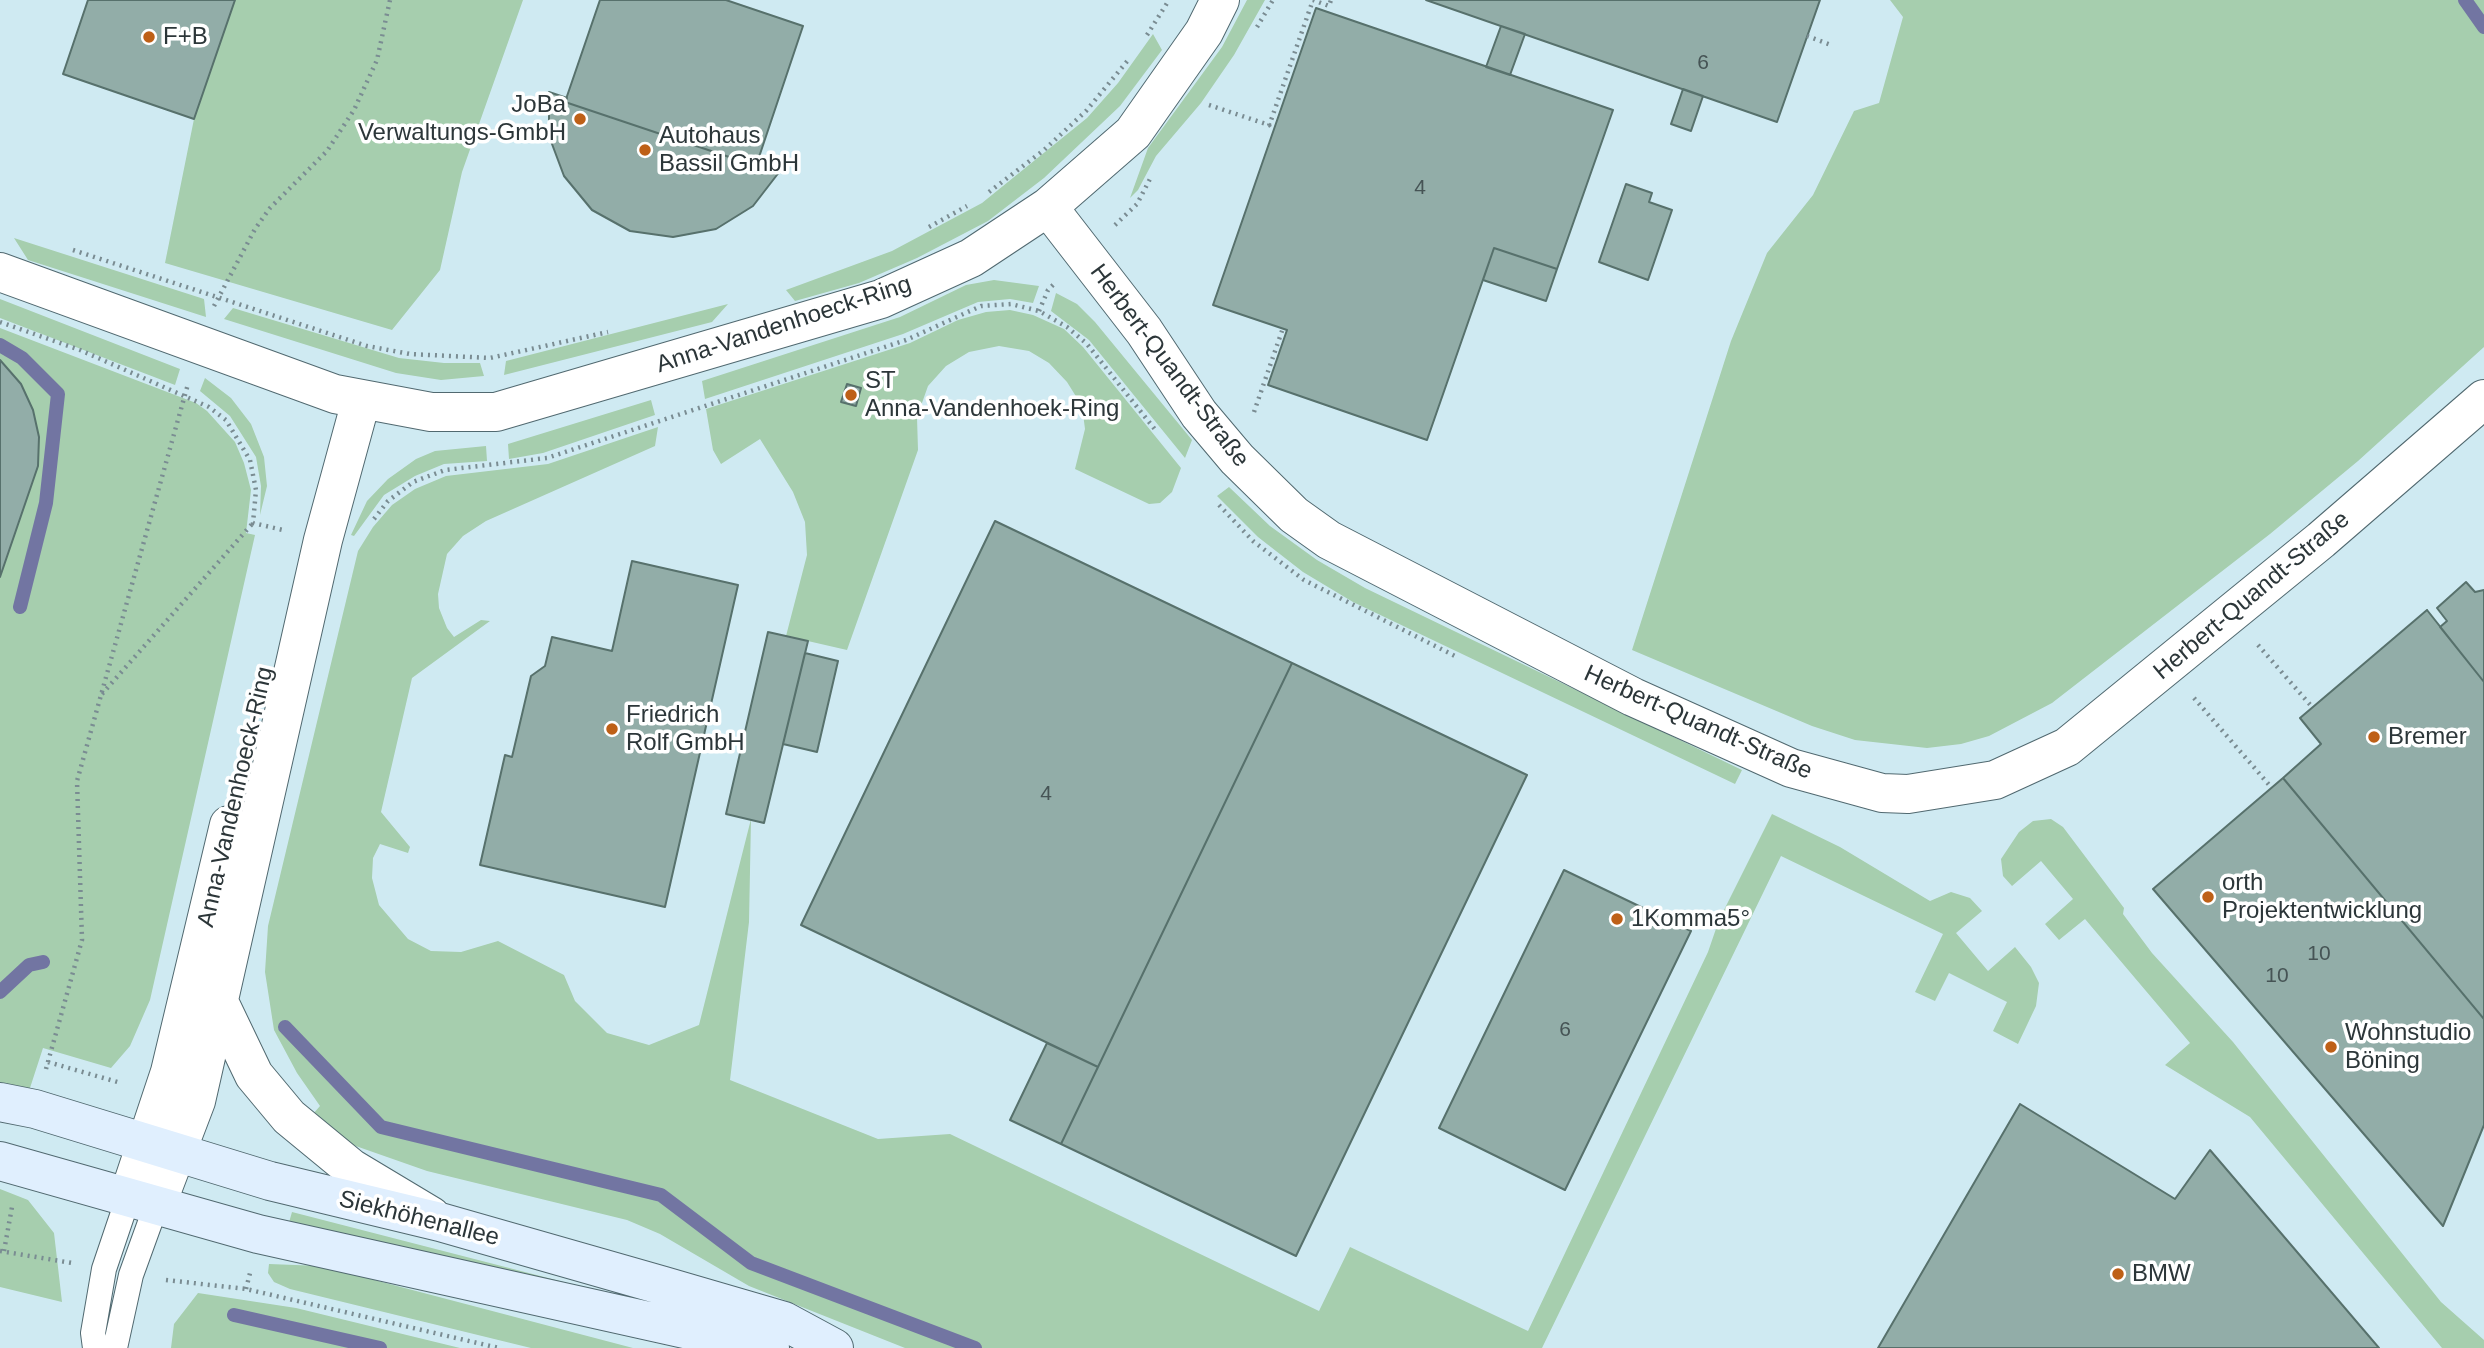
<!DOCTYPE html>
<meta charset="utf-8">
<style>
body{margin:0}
canvas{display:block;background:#cfeaf2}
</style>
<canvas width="2484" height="1348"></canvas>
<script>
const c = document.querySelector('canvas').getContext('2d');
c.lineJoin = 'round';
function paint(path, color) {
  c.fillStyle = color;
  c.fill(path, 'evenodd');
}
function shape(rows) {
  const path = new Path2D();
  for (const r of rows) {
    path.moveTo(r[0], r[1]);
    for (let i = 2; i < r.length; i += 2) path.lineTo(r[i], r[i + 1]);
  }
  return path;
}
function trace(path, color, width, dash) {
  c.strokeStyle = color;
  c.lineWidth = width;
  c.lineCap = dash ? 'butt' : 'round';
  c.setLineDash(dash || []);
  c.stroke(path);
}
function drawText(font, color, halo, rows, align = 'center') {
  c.font = font + ' Arial,sans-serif';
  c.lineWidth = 7;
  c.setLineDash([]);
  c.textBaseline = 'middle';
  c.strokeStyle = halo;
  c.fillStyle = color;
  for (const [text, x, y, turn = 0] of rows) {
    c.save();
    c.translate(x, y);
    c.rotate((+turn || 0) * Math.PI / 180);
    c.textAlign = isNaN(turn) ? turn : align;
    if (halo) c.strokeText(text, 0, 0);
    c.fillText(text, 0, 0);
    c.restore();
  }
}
paint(shape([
 [235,0,523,0,462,172,440,270,392,330,165,263,194,119],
 [1247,0,1265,0,1234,55,1201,103,1156,156,1138,190,1130,198,1148,148,1222,47],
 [1890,0,2484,0,2484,347,2358,461,2270,534,2052,703,1989,736,1961,744,1927,748,1855,740,1812,726,1632,650,1731,341,1767,253,1813,195,1854,111,1879,103,1903,17],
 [1153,34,1162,50,1120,106,1044,178,988,221,917,258,859,283,795,301,786,290,892,251,982,203,1087,118,1118,83],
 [14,238,204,299,206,317,28,260],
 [994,280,1039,286,1033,303,1010,299,978,302,903,334,705,399,702,381,900,317,966,285],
 [1056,293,1077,304,1095,322,1192,440,1185,458,1089,340,1051,311],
 [0,299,180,369,175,385,0,318],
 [728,304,712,322,504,375,506,361],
 [233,308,399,358,444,363,480,363,484,376,441,380,396,373,224,319],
 [1010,310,1033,315,1064,329,1083,347,1181,468,1172,492,1160,503,1149,504,1075,469,1085,429,1082,406,1067,382,1049,363,1029,351,999,346,969,352,946,366,928,386,917,417,918,450,847,650,786,636,807,555,805,522,793,492,760,439,721,464,713,450,706,409,910,343,958,320,986,312],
 [0,328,196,403,207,411,235,442,244,463,251,490,246,533,255,535,150,1000,130,1046,111,1068,43,1048,29,1091,0,1085,0,577,38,466,39,437,33,410,21,385,0,360],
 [205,378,231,398,251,424,264,457,267,486,260,515,261,486,256,457,230,416,200,391],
 [651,400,655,415,543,453,509,459,508,444],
 [658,427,655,446,486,521,463,536,447,554,438,594,439,608,447,628,454,637,481,620,490,621,412,678,381,812,410,847,408,853,380,844,373,858,372,878,379,905,408,939,431,951,461,952,498,941,564,975,575,1001,607,1033,649,1045,699,1025,751,819,749,922,730,1080,878,1139,950,1134,1319,1311,1350,1247,1528,1331,1708,952,1719,920,1772,814,1840,847,1930,901,1951,892,1970,898,1982,911,1956,933,1988,971,2015,947,2031,967,2039,983,2036,1006,2018,1044,1993,1031,2007,1002,1949,973,1935,1001,1915,992,1943,934,1781,856,1542,1348,905,1348,749,1286,660,1234,627,1220,427,1171,350,1144,313,1114,320,1106,297,1073,274,1030,265,972,268,926,358,551,373,527,392,505,415,489,446,476,548,464],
 [486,446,487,461,444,464,415,476,384,495,354,536,351,535,367,501,388,479,416,459,435,451],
 [1229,487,1270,526,1317,560,1365,588,1742,770,1735,784,1353,602,1303,572,1258,537,1217,496],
 [2051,819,2063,827,2124,908,2123,914,2152,953,2233,1042,2441,1302,2484,1340,2484,1348,2442,1348,2250,1117,2165,1065,2190,1043,2085,919,2059,940,2045,924,2073,899,2041,861,2012,886,2003,876,2001,859,2019,832,2033,821],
 [0,1189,28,1200,54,1233,62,1302,0,1287],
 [292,1212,614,1295,685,1305,761,1332,288,1226],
 [269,1264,321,1266,633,1348,531,1348,290,1289,274,1282,268,1273],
 [198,1293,296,1308,460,1348,171,1348,174,1324]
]), '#a6ceae');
trace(shape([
 [2465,0,2484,27],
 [0,345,22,358,58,394,46,503,20,607],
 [0,992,29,965,43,962],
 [285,1027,381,1127,661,1195,751,1263,975,1348],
 [234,1315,380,1348]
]), '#7275a2', 14);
const building = shape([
 [88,0,235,0,194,119,63,74,88,0],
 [600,0,726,0,803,26,756,166,565,102,600,0],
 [1426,0,1820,0,1777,122,1426,0],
 [1316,8,1613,110,1557,269,1494,248,1427,440,1268,385,1287,330,1213,305,1316,8],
 [1501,26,1525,34,1510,75,1486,67,1501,26],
 [1683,89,1703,96,1691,131,1671,124,1683,89],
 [549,92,567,98,565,102,756,166,756,164,780,171,753,206,716,229,673,237,630,231,592,210,564,176,549,136,549,92],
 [1626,184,1652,193,1649,202,1672,210,1648,280,1599,262,1626,184],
 [1494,248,1557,269,1546,301,1483,280,1494,248],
 [0,360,21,384,33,410,39,437,38,466,0,577,0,360],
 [847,384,861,388,856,406,841,402,847,384],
 [995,521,1292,663,1098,1067,801,925,995,521],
 [632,561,738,585,665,907,480,865,505,755,512,757,531,676,545,666,552,637,612,651,632,561],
 [2466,582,2475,592,2484,590,2484,682,2440,627,2447,621,2437,608,2466,582],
 [2427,610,2484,682,2484,1019,2283,778,2321,744,2300,718,2427,610],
 [768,632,808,641,764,823,726,814,768,632],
 [805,653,838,661,817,752,783,744,805,653],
 [1292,663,1527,775,1296,1256,1061,1144,1292,663],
 [2283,778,2484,1019,2484,1125,2443,1226,2153,889,2283,778],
 [1564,870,1691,931,1565,1190,1439,1128,1564,870],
 [1047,1043,1098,1067,1061,1144,1010,1120,1047,1043],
 [2020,1104,2175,1199,2210,1150,2379,1348,1878,1348,2020,1104]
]);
paint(building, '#92ada8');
trace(building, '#57716c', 2);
const service = shape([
 [95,1348,93,1333,104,1269,128,1198],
 [115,1348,131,1275,156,1206]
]);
const minor = shape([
 [1048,207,1144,331,1199,414,1237,459,1294,515,1329,540,1633,697,1791,768,1882,793,1908,794,1995,780,2067,747,2321,540,2484,399],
 [0,272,335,394,431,412,496,412,881,299,971,258,1048,207,1133,133,1204,32,1220,0],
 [219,1002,254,1075,289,1117,351,1168,431,1216],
 [128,1198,170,1072,229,825],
 [156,1206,196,1101,323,540,361,401]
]);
const secondary = shape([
 [0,1102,35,1109,270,1181,440,1222,664,1286,784,1321,834,1348],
 [0,1161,258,1234,770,1348]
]);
trace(service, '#516970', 26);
trace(minor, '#516970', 40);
trace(secondary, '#516970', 40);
trace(shape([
 [1257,27,1273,0],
 [1147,35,1169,0],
 [1807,36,1831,45],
 [1209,105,1275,127],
 [1269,126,1313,0,1329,6,1331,0],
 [989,192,1044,150,1086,111,1129,59],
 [1115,225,1137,204,1151,177],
 [929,227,967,206],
 [73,250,367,346,410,354,490,358,608,332],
 [214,306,255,229,270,208,327,151,354,110,377,60,390,0],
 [1039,311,1048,290,1056,282],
 [0,322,80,350,209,407,226,420,250,460,256,490,253,523,283,530],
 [1254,412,1283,328],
 [1219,505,1253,541,1304,580,1457,657],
 [374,519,388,501,413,482,445,470,547,458,906,340,981,306,1011,304,1039,311,1067,327,1087,344,1157,432],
 [2258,645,2313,708],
 [102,694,253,523],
 [2194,698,2271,787],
 [48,1062,121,1083],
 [46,1069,82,940,77,781,188,384],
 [0,1251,72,1263],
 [4,1251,12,1207],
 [166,1280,246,1289,499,1348],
 [246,1289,250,1273]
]), '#7a8c92', 4.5, [2, 5]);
trace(service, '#fff', 24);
trace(minor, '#fff', 38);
trace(secondary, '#e0effe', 38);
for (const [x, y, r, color] of [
 [149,37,7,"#be6017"],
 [580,119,7,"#be6017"],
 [645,150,7,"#be6017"],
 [851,395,7,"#be6017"],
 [612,729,7,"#be6017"],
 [2374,737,7,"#be6017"],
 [2208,897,7,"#be6017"],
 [1617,919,7,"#be6017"],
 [2331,1047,7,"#be6017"],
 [2118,1274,7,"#be6017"]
]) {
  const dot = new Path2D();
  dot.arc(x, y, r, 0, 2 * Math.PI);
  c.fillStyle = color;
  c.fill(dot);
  trace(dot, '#fff', 2.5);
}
drawText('21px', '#465455', null, [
 ["6",1703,63],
 ["4",1420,188],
 ["4",1046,794],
 ["10",2319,954],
 ["10",2277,976],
 ["6",1565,1030]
]);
drawText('24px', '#2c3639', '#fff', [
 ["F+B",163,37],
 ["JoBa",566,105,"right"],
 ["Verwaltungs-GmbH",566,133,"right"],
 ["Autohaus",659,136],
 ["Bassil GmbH",659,164],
 ["ST",865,381],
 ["Anna-Vandenhoek-Ring",865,409],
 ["Friedrich",626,715],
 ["Rolf GmbH",626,743],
 ["Bremer",2388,737],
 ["orth",2222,883],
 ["Projektentwicklung",2222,911],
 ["1Komma5°",1631,919],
 ["Wohnstudio",2345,1033],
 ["Böning",2345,1061],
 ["BMW",2132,1274]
], 'left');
drawText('24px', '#2c3639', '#fff', [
 ["Anna-Vandenhoeck-Ring",784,325,-18],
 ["Herbert-Quandt-Straße",1169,366,53],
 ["Herbert-Quandt-Straße",2252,596,-40],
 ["Herbert-Quandt-Straße",1698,723,24],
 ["Anna-Vandenhoeck-Ring",236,797,-77],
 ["Siekhöhenallee",419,1219,14]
]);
</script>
